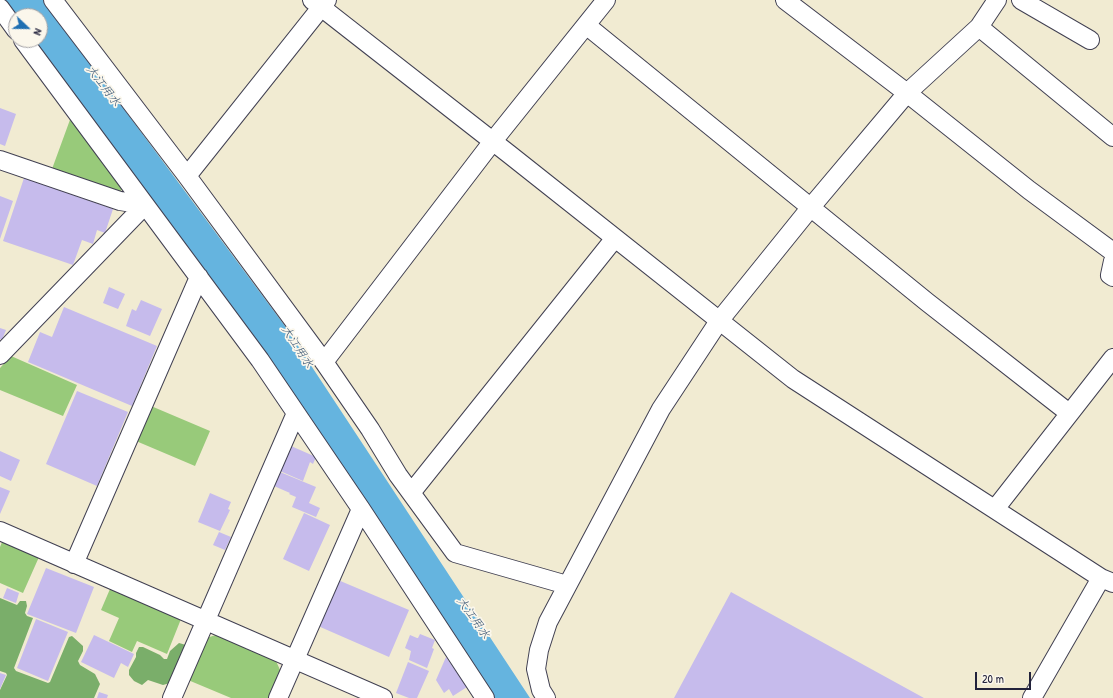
<!DOCTYPE html>
<meta charset="utf-8">
<style>
body{margin:0}
#map{position:relative;width:1113px;height:698px;overflow:hidden;background:#f1ebd2;font-family:"Patrick Hand",sans-serif}
canvas{display:block}
.north{position:absolute;left:8px;top:8px;width:40px;height:40px;box-sizing:border-box;background:#fbf7ec;border:1px solid #a4a2a5;border-radius:50%;rotate:112deg;font-size:11px;font-weight:700;line-height:16px;text-align:center;color:#22223b}
.north::after{content:'';display:block;margin:auto;width:14px;height:18px;background:#1f6fb2;clip-path:polygon(50% 0,100% 100%,50% 72%,0 100%)}
.scale{position:absolute;left:975px;top:672px;width:56px;height:18px;box-sizing:border-box;border:2px solid #22223b;border-top:0;padding-left:5px;font-size:12px;line-height:14px;white-space:nowrap;color:#22223b;-webkit-text-stroke:3px #fbf7ec;paint-order:stroke}
</style>
<div id="map">
<canvas width="1113" height="698"></canvas>
<div class="north">N</div>
<div class="scale">20 m</div>
</div>
<script>
const c = document.querySelector('canvas').getContext('2d');
c.lineJoin = 'round';
function paint(path, color) {
  c.fillStyle = color;
  c.fill(path, 'evenodd');
}
function shape(rows) {
  const path = new Path2D();
  for (const r of rows) {
    path.moveTo(r[0], r[1]);
    for (let i = 2; i < r.length; i += 2) path.lineTo(r[i], r[i + 1]);
  }
  return path;
}
function trace(path, color, width, dash) {
  c.strokeStyle = color;
  c.lineWidth = width;
  c.lineCap = dash ? 'butt' : 'round';
  c.setLineDash(dash || []);
  c.stroke(path);
}
function drawText(font, color, halo, rows, align = 'center') {
  c.font = font + ' "Patrick Hand","Klee One",sans-serif';
  c.lineWidth = 3.5;
  c.setLineDash([]);
  c.textBaseline = 'middle';
  c.strokeStyle = halo;
  c.fillStyle = color;
  for (const [text, x, y, turn = 0] of rows) {
    c.save();
    c.translate(x, y);
    c.rotate((+turn || 0) * Math.PI / 180);
    c.textAlign = isNaN(turn) ? turn : align;
    if (halo) c.strokeText(text, 0, 0);
    c.fillText(text, 0, 0);
    c.restore();
  }
}
paint(shape([
 [71,117,124,187,119,193,52,169],
 [11,356,77,385,63,416,0,390,0,368],
 [151,406,210,431,195,466,136,441],
 [2,542,39,557,23,593,0,583,0,547],
 [110,589,181,619,167,654,137,641,132,652,109,641,119,618,101,610],
 [216,635,276,661,281,672,270,698,231,698,188,680,206,638]
]), '#98ca7a');
paint(shape([
 [0,598,17,605,20,601,26,601,27,606,25,613,27,616,33,618,14,668,16,671,48,683,50,682,69,637,72,636,83,646,83,651,78,661,80,665,95,674,100,684,94,698,0,698,0,690,7,675,6,673,0,671],
 [179,643,186,645,170,683,163,685,148,680,142,685,134,681,129,675,129,670,136,657,136,653,139,647,143,647,160,655,164,659,167,659,170,651]
]), '#7aae6a');
paint(shape([
 [4,0,43,0,285,326,530,698,495,698,268,355,34,40,40,40,40,16,16,16]
]), '#65b4df');
paint(shape([
 [0,108,16,114,5,146,0,144],
 [24,178,113,209,105,233,97,230,93,244,82,240,73,265,3,241],
 [0,196,13,201,0,239],
 [109,287,125,294,118,309,103,303],
 [141,300,162,309,150,336,126,326,132,309,136,311],
 [64,307,157,346,132,406,28,362,40,332,52,337],
 [0,328,6,330,2,340,0,339],
 [77,391,128,412,97,486,46,464],
 [291,446,316,457,313,464,310,462,303,481,280,471],
 [0,451,20,460,11,481,0,476],
 [280,472,316,487,309,503,320,508,316,517,292,507,296,497,289,494,290,493,274,486],
 [0,487,10,491,0,514],
 [210,493,231,502,228,509,230,510,220,531,198,522],
 [304,513,330,525,309,571,283,559],
 [219,532,231,537,225,550,213,545],
 [46,568,94,587,76,633,27,614],
 [338,580,409,610,389,657,318,626],
 [7,588,19,593,16,603,3,598],
 [731,592,924,698,674,698],
 [36,619,68,632,48,681,17,668],
 [420,634,435,640,432,648,434,649,427,668,409,660,411,651,405,648,410,635,417,638,418,638],
 [94,635,134,654,128,667,121,663,114,678,81,662],
 [446,657,467,687,453,696,449,689,444,693,436,680],
 [408,662,429,671,417,698,409,698,396,693],
 [0,673,6,675,0,689],
 [99,692,108,695,107,698,97,698]
]), '#c6bbec');
const minor = shape([
 [53,0,187,176,324,362,370,429,398,475,455,553,567,585],
 [312,0,509,154,793,379,1101,578,1113,583],
 [785,0,907,93,1029,190,1113,252],
 [1021,0,1090,40],
 [0,8,16,30],
 [586,25,927,302,1069,413],
 [979,27,1113,137],
 [23,40,260,360,361,509,485,698],
 [0,160,120,201,145,205,0,355],
 [187,176,327,0],
 [1113,261,1110,275,1113,277],
 [324,362,493,141,606,0],
 [411,493,615,238],
 [995,509,1113,358],
 [0,531,383,698],
 [74,564,199,277],
 [172,698,296,413],
 [278,698,361,509],
 [546,698,541,690,536,669,539,650,548,622,661,409,719,321,811,207,907,93,979,27,997,0],
 [1032,698,1101,578]
]);
trace(minor, '#414052', 20);
trace(minor, '#fff', 18);
drawText('italic 12px', '#395574', '#fbf7ec', [
 ["大江用水",103,86,53],
 ["大江用水",297,347,57],
 ["大江用水",473,618,55]
]);
</script>
